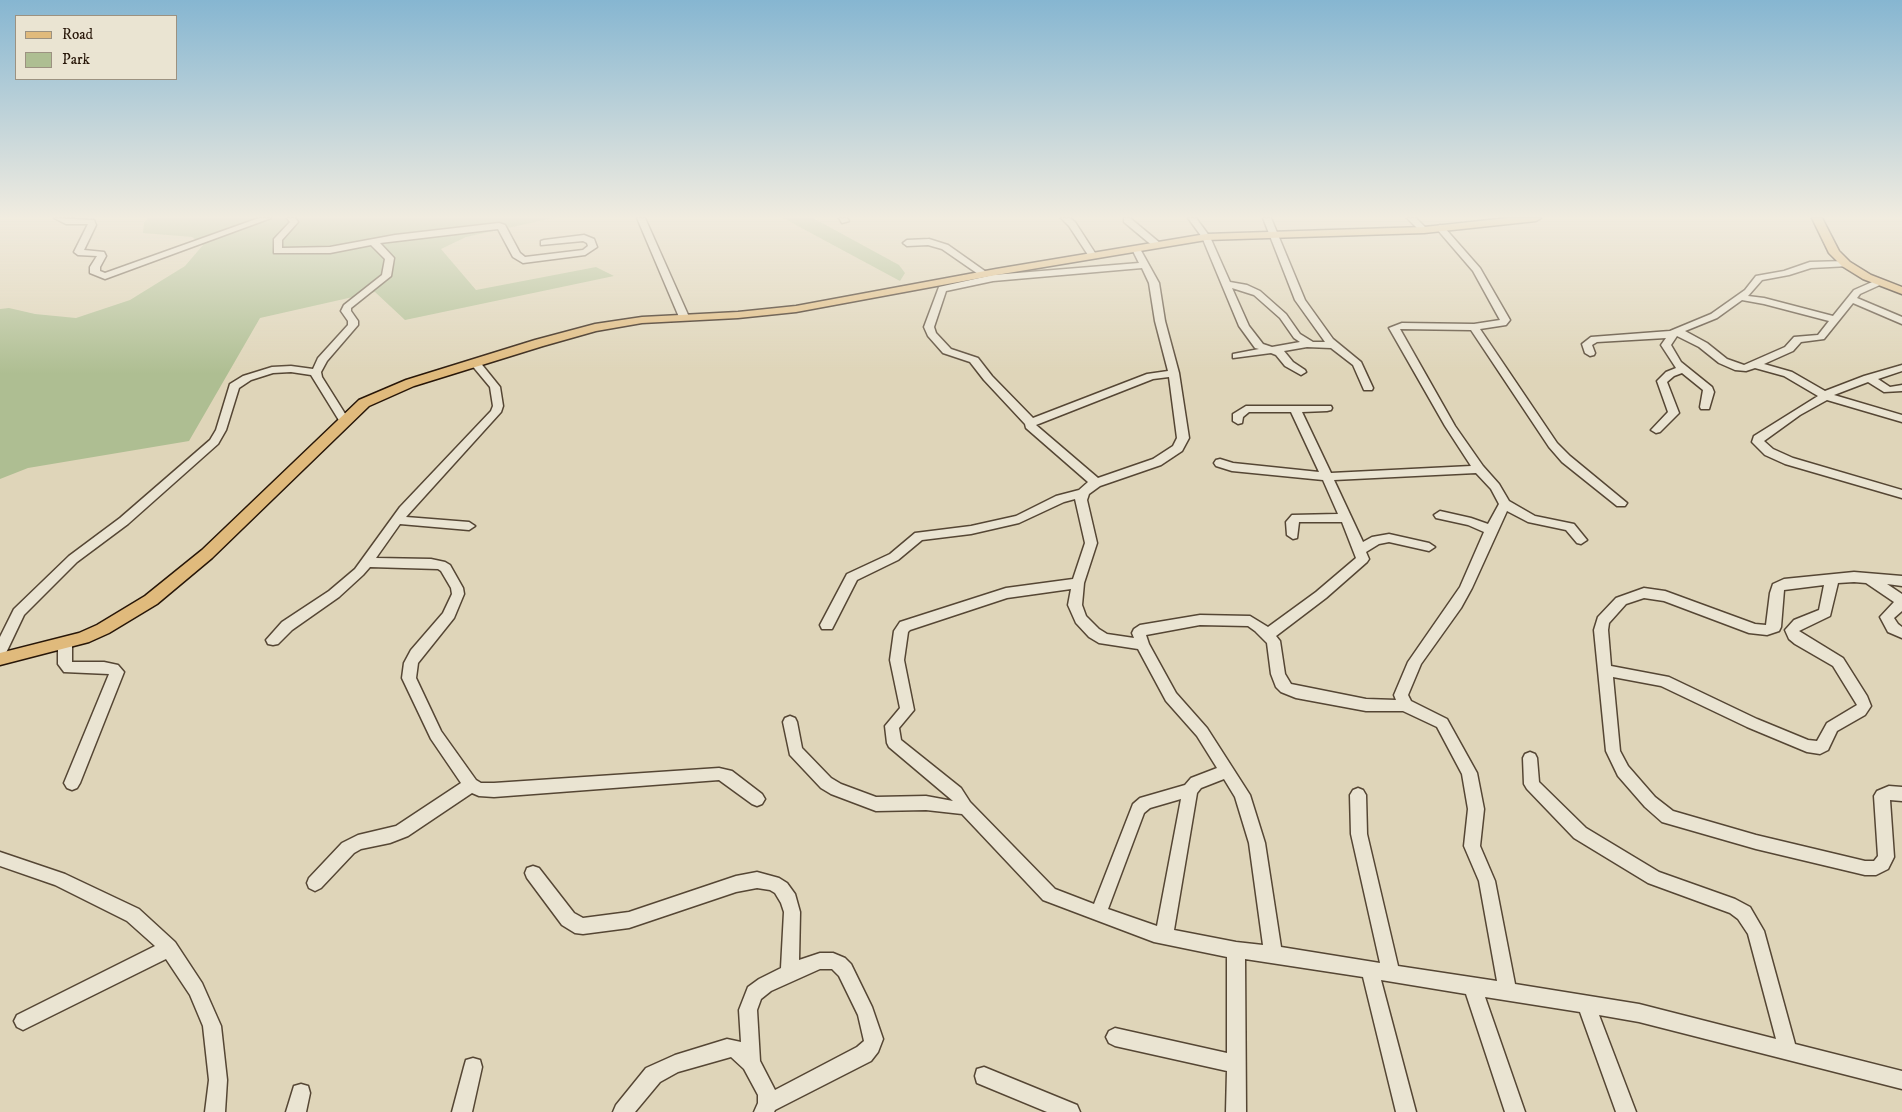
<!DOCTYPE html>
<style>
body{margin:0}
#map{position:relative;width:1902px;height:1112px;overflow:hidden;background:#dfd5b9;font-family:"IM FELL DW Pica",serif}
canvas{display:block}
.legend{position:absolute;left:15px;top:15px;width:162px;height:65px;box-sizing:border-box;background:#eae4d2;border:1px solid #9c9281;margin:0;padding:6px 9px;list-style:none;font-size:15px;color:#271608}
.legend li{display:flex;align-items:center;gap:10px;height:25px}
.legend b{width:25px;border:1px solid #9c9281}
</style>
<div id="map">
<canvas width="1902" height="1112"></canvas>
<ul class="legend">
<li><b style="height:6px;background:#e0ba7c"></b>Road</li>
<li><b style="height:14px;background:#aebe92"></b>Park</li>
</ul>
</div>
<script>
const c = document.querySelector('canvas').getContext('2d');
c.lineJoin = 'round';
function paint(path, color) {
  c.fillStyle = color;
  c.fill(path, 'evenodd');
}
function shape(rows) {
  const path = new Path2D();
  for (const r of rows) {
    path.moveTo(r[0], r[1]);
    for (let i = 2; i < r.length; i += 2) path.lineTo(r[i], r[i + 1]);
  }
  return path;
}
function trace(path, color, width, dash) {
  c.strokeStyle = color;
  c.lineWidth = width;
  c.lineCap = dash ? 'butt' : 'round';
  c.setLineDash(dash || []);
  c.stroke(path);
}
paint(shape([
 [148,218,554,218,466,237,441,249,476,290,596,267,614,276,405,320,375,292,260,318,189,441,28,468,0,479,0,309,9,308,35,314,76,318,130,300,185,266,203,245,192,237,143,233,144,222],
 [783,218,813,218,899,265,905,273,900,281]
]), '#aebe92');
const minor = shape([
 [54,218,94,220,96,225,84,250,104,252,106,256,100,267,100,271,105,273,259,218,271,218,105,279,90,273,90,267,97,256,78,255,74,252,88,224,66,224,54,218],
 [287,218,295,218,298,222,282,240,282,248,330,247,395,235,499,223,505,225,520,253,525,257,583,250,588,246,587,243,583,241,541,245,541,241,544,240,584,235,594,239,597,247,585,255,523,263,513,257,498,229,380,243,394,258,391,276,351,308,351,311,358,321,358,325,327,361,321,372,322,377,349,420,348,422,340,422,311,375,291,372,273,373,251,380,239,388,226,430,218,444,128,524,77,562,24,615,5,655,0,656,0,637,14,609,69,556,120,518,210,440,216,430,230,384,243,376,272,367,291,366,313,369,318,358,348,325,348,321,341,311,344,305,382,275,385,259,371,245,330,253,274,253,274,239,290,222,287,218],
 [637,218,645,218,689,317,687,319,681,319,679,317,637,218],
 [839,218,847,218,849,221,842,223,839,218],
 [1061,218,1070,218,1075,222,1097,256,1096,258,1090,258,1069,226,1061,218],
 [1124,218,1130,218,1160,243,1160,247,1154,247,1124,222,1124,218],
 [1188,218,1196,218,1210,237,1230,282,1247,285,1260,291,1286,314,1300,334,1313,342,1325,342,1295,300,1263,218,1271,218,1305,300,1333,339,1361,362,1373,388,1372,390,1364,390,1353,365,1331,348,1307,347,1284,351,1293,362,1305,370,1306,372,1301,375,1285,366,1276,355,1271,353,1233,358,1233,354,1259,349,1255,348,1239,326,1202,237,1188,218],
 [1232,288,1254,295,1280,318,1294,338,1300,342,1272,347,1263,344,1249,326,1232,288],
 [1407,218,1416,218,1428,230,1421,232,1407,218],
 [1440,225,1443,226,1480,268,1510,320,1506,325,1480,329,1557,443,1570,456,1627,503,1625,506,1617,506,1562,462,1549,447,1471,330,1400,329,1455,426,1483,466,1499,484,1509,501,1535,516,1574,524,1587,540,1581,544,1577,543,1566,530,1528,522,1507,511,1472,588,1461,608,1421,664,1408,695,1411,701,1447,719,1477,773,1484,809,1480,846,1495,881,1515,984,1639,1004,1776,1039,1748,934,1738,919,1730,913,1648,883,1574,838,1527,789,1524,784,1523,758,1525,754,1530,752,1535,754,1537,758,1539,782,1586,828,1659,872,1735,899,1750,907,1764,931,1795,1044,1902,1071,1902,1089,1639,1022,1599,1015,1636,1112,1616,1112,1580,1012,1485,997,1525,1112,1505,1112,1466,994,1381,980,1416,1112,1396,1112,1363,977,1245,959,1246,1112,1226,1112,1227,1071,1115,1046,1109,1043,1106,1037,1109,1031,1115,1028,1227,1053,1227,957,1154,942,1043,900,962,814,926,810,876,811,831,794,821,788,790,755,783,722,785,718,790,716,795,718,797,722,802,748,831,778,841,784,876,797,926,796,953,801,889,747,887,743,885,726,900,708,890,660,894,631,900,622,1006,588,1073,579,1085,543,1075,499,1064,502,1019,523,971,534,922,540,898,560,857,580,832,629,822,629,820,625,847,574,890,554,915,533,971,526,1016,516,1056,496,1079,490,1088,482,1026,428,1025,424,984,380,970,362,943,353,928,336,924,327,939,287,993,275,1139,263,1132,249,1133,247,1139,247,1159,283,1165,321,1179,373,1189,438,1182,451,1161,465,1100,486,1089,494,1087,500,1097,543,1084,583,1082,605,1086,616,1099,629,1107,634,1134,638,1132,633,1134,629,1140,625,1200,615,1250,616,1268,627,1316,592,1356,558,1342,522,1299,522,1297,538,1293,539,1287,535,1286,522,1292,515,1338,514,1323,480,1232,471,1216,466,1214,463,1216,460,1220,459,1233,463,1319,472,1291,412,1249,412,1243,417,1242,423,1238,424,1233,421,1233,414,1246,406,1331,406,1332,408,1331,410,1327,411,1302,412,1331,473,1471,466,1445,426,1389,328,1402,323,1474,324,1500,320,1473,271,1436,228,1440,225],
 [1142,268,1149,283,1155,321,1168,371,1147,374,1033,418,992,376,978,358,951,349,936,333,934,327,946,291,993,281,1142,268],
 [1169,377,1177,438,1173,446,1153,459,1098,478,1036,425,1153,379,1169,377],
 [1476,473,1491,489,1499,504,1488,524,1471,518,1440,511,1434,515,1436,518,1468,525,1484,532,1460,587,1408,662,1394,695,1396,700,1366,699,1291,684,1285,674,1280,641,1276,636,1326,598,1367,562,1369,559,1366,552,1379,544,1389,542,1429,551,1435,547,1429,543,1389,534,1372,537,1363,542,1334,480,1476,473],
 [1071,589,1068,605,1076,623,1089,637,1099,643,1138,649,1166,701,1197,736,1217,768,1191,778,1185,785,1140,798,1133,804,1094,904,1055,889,970,802,961,788,901,740,899,728,914,710,904,660,908,632,910,630,1007,598,1071,589],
 [1200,625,1248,626,1255,631,1267,643,1271,674,1276,687,1281,692,1296,698,1366,711,1403,711,1437,727,1462,774,1468,809,1464,846,1479,881,1497,981,1398,966,1367,834,1366,795,1363,790,1358,788,1353,790,1350,795,1351,834,1380,963,1281,947,1265,843,1250,795,1207,728,1176,693,1149,644,1146,635,1200,625],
 [1224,779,1235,797,1249,843,1263,945,1236,942,1174,930,1197,793,1201,788,1224,779],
 [1181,799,1157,926,1108,909,1144,813,1150,808,1181,799],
 [929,239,948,245,989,274,984,277,981,276,942,249,928,245,907,246,903,243,907,240,929,239],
 [1846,261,1849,262,1849,266,1811,268,1789,275,1762,280,1748,296,1764,298,1833,316,1854,290,1879,279,1882,280,1882,284,1860,294,1857,298,1902,317,1902,324,1853,303,1824,339,1801,342,1793,351,1764,364,1792,372,1825,391,1864,376,1902,365,1902,371,1878,379,1890,387,1902,385,1902,391,1884,392,1868,382,1834,395,1902,415,1902,422,1827,400,1800,415,1764,441,1773,449,1793,458,1902,490,1902,498,1785,464,1765,455,1752,442,1754,436,1818,396,1784,376,1755,368,1746,371,1735,370,1719,363,1699,347,1677,336,1671,345,1681,362,1712,387,1714,392,1709,409,1701,409,1700,407,1703,390,1682,373,1674,376,1667,382,1679,413,1660,432,1656,433,1651,430,1668,412,1657,381,1666,372,1676,368,1661,345,1666,338,1597,342,1592,345,1595,353,1594,355,1590,356,1585,353,1582,344,1591,337,1670,331,1711,314,1745,290,1756,276,1784,271,1810,262,1846,261],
 [1742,300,1764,304,1829,321,1818,335,1794,337,1785,347,1744,365,1727,359,1707,343,1685,331,1717,318,1742,300],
 [475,360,479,361,500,387,503,406,501,412,406,517,469,522,475,526,469,530,400,524,376,558,431,559,445,562,450,565,463,588,464,594,454,618,418,663,416,678,441,731,476,780,481,783,494,783,719,768,732,771,762,794,765,799,762,804,757,806,752,804,719,780,494,797,479,796,472,793,408,836,390,843,361,849,354,853,321,888,315,891,309,888,307,883,309,878,342,843,358,835,396,826,461,783,431,739,402,678,404,663,411,650,443,613,452,594,451,588,441,571,438,569,370,567,363,575,339,597,292,630,278,644,273,645,268,644,266,640,282,622,329,591,355,569,400,507,491,411,493,406,490,387,470,363,475,360],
 [1854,572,1902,576,1902,586,1887,584,1902,594,1902,611,1894,618,1898,624,1902,627,1902,638,1888,632,1880,617,1894,602,1866,583,1854,582,1838,583,1830,616,1799,631,1843,658,1867,696,1871,706,1865,715,1837,731,1828,750,1820,754,1807,752,1747,727,1661,686,1613,677,1620,751,1628,766,1655,797,1673,811,1756,835,1865,861,1874,861,1878,856,1874,796,1877,791,1889,786,1902,787,1902,801,1890,800,1894,857,1888,869,1876,875,1865,875,1756,849,1662,822,1645,807,1618,776,1606,751,1594,630,1598,617,1616,598,1644,588,1665,591,1755,624,1766,625,1770,593,1773,584,1784,579,1854,572],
 [1824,585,1819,610,1794,620,1785,630,1789,639,1795,644,1833,666,1857,705,1827,723,1817,741,1808,740,1757,719,1669,677,1611,666,1608,630,1609,623,1626,604,1644,598,1664,601,1749,633,1767,635,1779,631,1781,627,1784,590,1824,585],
 [65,638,70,639,72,643,72,662,104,662,118,665,124,672,80,783,77,788,72,790,67,788,64,783,109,674,64,672,58,664,58,643,60,639,65,638],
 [0,852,65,874,139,909,175,942,202,983,221,1026,227,1080,225,1112,205,1112,209,1080,203,1026,190,995,166,959,29,1027,23,1030,17,1027,14,1021,17,1015,155,946,127,921,55,885,0,866,0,852],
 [533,866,539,868,574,913,583,918,629,912,736,876,757,872,779,878,787,883,795,894,800,912,799,960,820,953,833,953,845,958,851,964,872,1007,883,1039,878,1052,871,1061,775,1110,774,1112,754,1112,758,1103,758,1095,744,1069,731,1057,678,1072,660,1082,635,1112,613,1112,616,1105,646,1068,675,1055,727,1039,741,1042,739,1010,748,987,759,979,781,968,784,912,781,903,775,893,770,890,757,888,736,892,629,928,583,934,575,933,562,925,527,878,525,873,527,868,533,866],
 [820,969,832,969,839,976,858,1015,864,1041,857,1047,775,1090,760,1061,757,1010,761,999,771,991,820,969],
 [473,1058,480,1060,482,1067,472,1112,452,1112,464,1067,466,1060,473,1058],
 [984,1067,1077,1105,1080,1112,1047,1112,977,1083,975,1076,977,1069,984,1067],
 [301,1084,308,1086,310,1093,306,1112,286,1112,294,1086,301,1084]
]);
const major = shape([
 [1508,218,1541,218,1536,221,1424,233,1206,240,996,275,796,312,738,318,642,323,596,331,543,346,414,386,369,406,212,558,157,604,109,633,89,642,0,665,0,653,79,633,97,625,145,596,202,550,359,400,406,380,535,340,595,324,642,317,738,312,796,306,996,269,1206,234,1424,227,1508,218],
 [1812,218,1822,218,1839,251,1850,262,1871,275,1902,287,1902,294,1863,279,1842,266,1829,253,1812,218]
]);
trace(minor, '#554634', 3);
trace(major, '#271608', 3);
paint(minor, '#eae4d2');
paint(major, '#e0ba7c');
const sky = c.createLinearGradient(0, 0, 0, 374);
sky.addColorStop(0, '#86b6d1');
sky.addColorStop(0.58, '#f1ece0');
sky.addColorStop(1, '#f1ece000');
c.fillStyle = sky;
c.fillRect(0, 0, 1902, 374);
</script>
